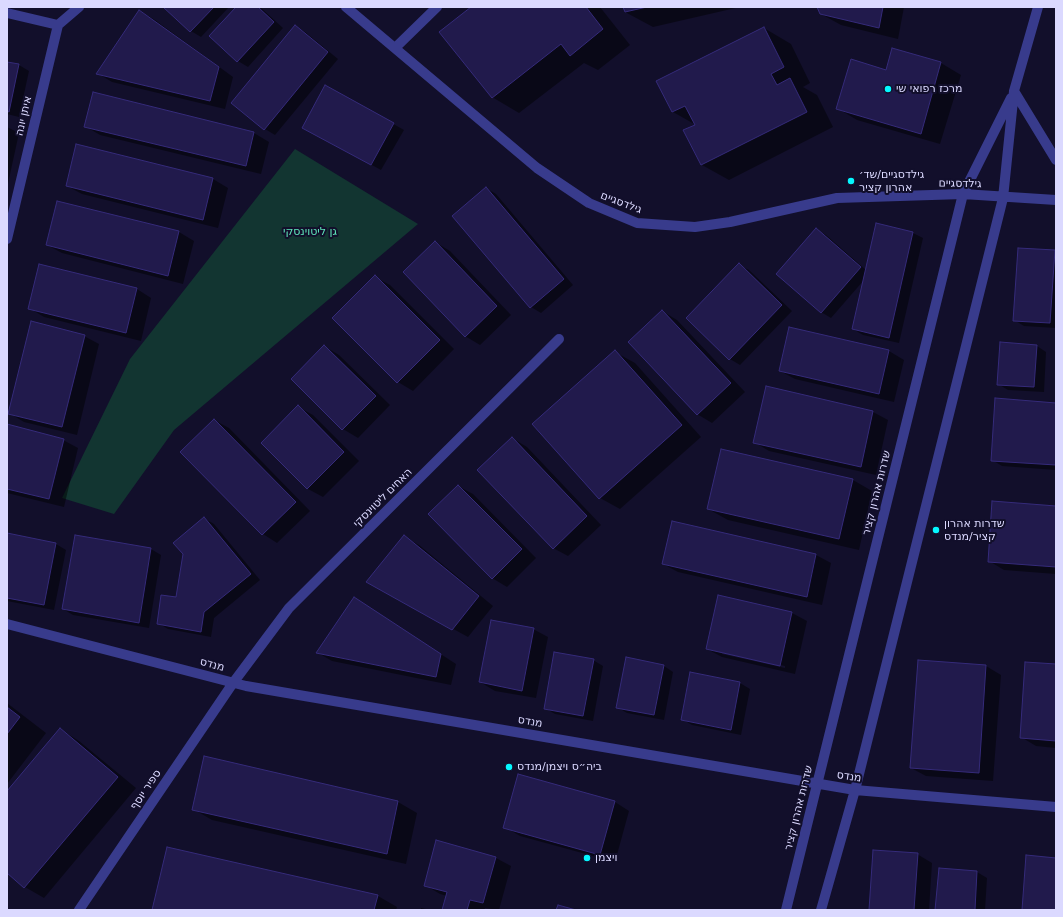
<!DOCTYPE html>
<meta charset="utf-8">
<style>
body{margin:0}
#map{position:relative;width:1063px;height:917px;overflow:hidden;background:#120f2b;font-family:"DejaVu Sans",sans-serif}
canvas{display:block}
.frame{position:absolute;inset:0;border:8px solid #dbd9ff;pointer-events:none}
</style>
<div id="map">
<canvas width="1063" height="917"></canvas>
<div class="frame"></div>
</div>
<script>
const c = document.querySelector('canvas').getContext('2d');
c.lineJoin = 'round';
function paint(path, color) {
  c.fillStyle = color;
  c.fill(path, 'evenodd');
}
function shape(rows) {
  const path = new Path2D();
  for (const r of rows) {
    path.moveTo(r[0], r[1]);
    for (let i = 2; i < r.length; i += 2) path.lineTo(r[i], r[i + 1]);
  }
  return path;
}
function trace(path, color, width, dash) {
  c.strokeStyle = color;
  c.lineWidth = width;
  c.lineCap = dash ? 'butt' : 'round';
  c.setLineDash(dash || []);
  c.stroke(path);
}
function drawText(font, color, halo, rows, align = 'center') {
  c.font = font + ' "DejaVu Sans",Heebo,sans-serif';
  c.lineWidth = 4;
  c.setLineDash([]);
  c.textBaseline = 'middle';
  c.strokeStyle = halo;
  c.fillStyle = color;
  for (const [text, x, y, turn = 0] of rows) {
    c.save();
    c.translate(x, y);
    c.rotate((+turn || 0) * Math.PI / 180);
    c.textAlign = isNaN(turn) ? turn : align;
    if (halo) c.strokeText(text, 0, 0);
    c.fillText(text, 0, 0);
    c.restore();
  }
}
paint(shape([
 [295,149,418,224,174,430,114,514,62,498,130,359]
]), '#123531');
paint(shape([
 [165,7,229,7,201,37,191,31],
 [237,7,260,7,283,28,248,67,238,61],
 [472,7,600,7,630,45,598,70,584,63,519,113,492,97],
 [624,7,740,7,653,27,625,12],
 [819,7,904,7,898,39,841,25,821,14],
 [140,11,155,20,233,77,225,109,112,82,97,73],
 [295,26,305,32,338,59,275,135,265,129,233,103],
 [764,28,791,44,810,83,803,87,817,95,833,127,729,180,702,165,696,125,673,112],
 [893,49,941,63,961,75,940,144,857,120,837,108,887,71],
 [7,63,19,65,29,71,19,117,7,114],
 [326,86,404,130,381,170,303,127],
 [93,93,254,133,269,142,261,174,100,135,85,126],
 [7,127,19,133,7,188],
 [213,179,228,188,218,228,82,194,67,186],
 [486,188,496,194,573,285,541,313,531,307],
 [816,230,826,235,866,270,913,233,923,238,899,343,863,335,853,329,864,280,831,318,821,312],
 [179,232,194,241,183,284,62,253,47,245],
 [435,242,450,251,511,315,480,345,465,336],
 [1055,251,1056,252,1056,328,1024,326,1014,320],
 [739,265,749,270,792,311,740,365,730,359],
 [375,277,390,285,454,349,413,391,398,382,334,318],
 [137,289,151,298,141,341,44,317,29,308],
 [662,311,677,320,745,392,712,423,697,414],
 [84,336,99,344,77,435,24,422,9,413],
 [324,346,339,355,390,405,358,438,343,429,292,379],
 [1037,346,1046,352,1044,392,1008,390,998,384],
 [889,351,904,360,894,402,795,379,780,371],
 [615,352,635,363,701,437,620,509,600,498,534,424],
 [1056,404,1056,470,1002,466,992,460],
 [298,407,313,415,359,461,323,497,308,489,262,443],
 [873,412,888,420,876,475,769,451,754,442],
 [214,420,229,428,310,511,277,543,263,534],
 [7,425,63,440,78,448,64,507,7,493],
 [512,438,527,447,601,525,568,556,553,548],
 [853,480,872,491,859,550,728,520,708,509],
 [458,486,473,494,536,558,507,587,492,578],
 [1056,507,1056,574,1004,570,989,561],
 [204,518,214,524,260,580,214,618,211,637,168,629,158,623,176,599],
 [7,534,56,544,66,550,54,610,7,601],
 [75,536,151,549,161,555,149,628,73,615,63,609],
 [404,537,419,545,493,606,468,637,382,590],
 [816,555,831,563,822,605,678,572,663,564],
 [719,596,792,613,807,621,795,674,722,657,707,649],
 [722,652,785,666,785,668,722,654],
 [354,598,456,664,451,685,332,661,318,653],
 [533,629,548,637,536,698,495,691,480,682],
 [593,660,603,666,593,721,555,714,545,708],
 [918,661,986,666,1001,675,993,781,926,776,911,768],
 [1056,665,1056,748,1036,746,1021,737],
 [664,666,673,672,664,720,627,713,617,707],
 [690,673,740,683,750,689,741,735,692,725,682,719],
 [7,703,46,733,7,784],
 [60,729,79,741,136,788,44,898,25,887,7,872,7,792],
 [204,758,398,802,417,813,406,864,212,820,193,809],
 [615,802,629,811,615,862,520,836,505,827],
 [437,841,496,858,511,866,499,910,485,908,484,910,443,910,447,896,440,894,425,885],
 [917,854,932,863,929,910,870,910],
 [977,872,987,878,985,910,936,910],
 [378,896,397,907,396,910,153,910],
 [421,908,430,910,421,910]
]), '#0007');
const building = shape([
 [163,7,214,7,190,32,163,7],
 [236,7,258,7,274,22,237,62,209,36,236,7],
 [471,7,586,7,603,29,570,56,561,44,492,98,439,32,471,7],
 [623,7,647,7,625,12,623,7],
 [817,7,883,7,879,28,820,14,817,7],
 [139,10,219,67,210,101,96,74,139,10],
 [295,25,328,52,264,130,231,103,295,25],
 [764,27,784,67,771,74,777,85,790,78,807,112,701,165,683,130,695,125,685,106,672,112,656,81,764,27],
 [892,48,941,62,921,134,836,109,851,59,886,70,892,48],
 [7,62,19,64,9,112,7,111,7,62],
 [325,85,394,123,371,165,302,128,325,85],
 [93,92,254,132,246,166,84,127,93,92],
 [76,144,213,178,203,220,66,186,76,144],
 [486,187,564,279,530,308,452,216,486,187],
 [57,201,179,231,168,276,46,245,57,201],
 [876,223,913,232,889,338,852,329,876,223],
 [816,228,861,267,821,313,776,274,816,228],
 [435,241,497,306,465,337,403,272,435,241],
 [1018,248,1055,250,1050,323,1013,321,1018,248],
 [739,263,782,305,729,360,686,318,739,263],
 [39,264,137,288,126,333,28,309,39,264],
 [375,275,440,340,397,383,332,318,375,275],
 [662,310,731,383,697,415,628,342,662,310],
 [31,321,85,335,62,427,8,414,31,321],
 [789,327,889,350,879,394,779,371,789,327],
 [1000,342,1037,345,1034,387,997,385,1000,342],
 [324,345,376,396,342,430,291,379,324,345],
 [615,350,682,425,599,499,532,424,615,350],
 [766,386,873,411,861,467,753,443,766,386],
 [995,398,1056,403,1056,465,991,461,995,398],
 [298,405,344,452,307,489,261,443,298,405],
 [214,419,296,502,262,535,180,452,214,419],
 [7,424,64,439,49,499,7,489,7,424],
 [512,437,587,516,553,549,477,470,512,437],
 [721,449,853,479,839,539,707,509,721,449],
 [458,485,522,549,492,579,428,514,458,485],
 [992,501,1056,506,1056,567,988,562,992,501],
 [204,517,251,574,204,612,201,632,157,624,161,595,176,597,183,554,173,543,204,517],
 [672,521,816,554,807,597,662,564,672,521],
 [7,533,56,543,44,605,7,598,7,533],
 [75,535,151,548,139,623,62,609,75,535],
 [404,535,479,596,452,630,366,582,404,535],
 [718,595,792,612,780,666,706,649,718,595],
 [354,597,441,654,436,677,316,653,354,597],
 [491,620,534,628,522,691,479,682,491,620],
 [554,652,594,659,583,716,544,709,554,652],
 [626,657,664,665,654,715,616,708,626,657],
 [918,660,986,665,979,773,910,768,918,660],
 [1025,662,1056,664,1056,741,1020,738,1025,662],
 [690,672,740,682,731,730,681,720,690,672],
 [7,707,20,717,7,734,7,707],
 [60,728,118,777,24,888,7,873,7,791,60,728],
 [204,756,398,801,387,854,192,810,204,756],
 [518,774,615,801,600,855,503,828,518,774],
 [436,840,496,857,483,903,470,900,467,910,442,910,447,892,424,886,436,840],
 [167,847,378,895,374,910,152,910,167,847],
 [873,850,918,853,914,910,869,910,873,850],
 [1026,855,1056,858,1056,910,1022,910,1026,855],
 [939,868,977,871,975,910,935,910,939,868],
 [558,905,576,910,556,910,558,905]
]);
paint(building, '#211a4c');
trace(building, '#352b7a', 1);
trace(shape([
 [346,7,537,168,589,203,637,223,695,227,730,222,837,198,963,194,1056,200],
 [7,13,58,25],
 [395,48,437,7],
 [1014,91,1056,160],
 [7,239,58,25,79,7],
 [7,624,246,686,855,790,1056,807],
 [79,910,233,683,289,608,559,339],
 [786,910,963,194,1011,98],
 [821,910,855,790,1003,198,1014,91,1038,7]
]), '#383b8c', 10);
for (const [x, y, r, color] of [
 [888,89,4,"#05f8ff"],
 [851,181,4,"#05f8ff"],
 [936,530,4,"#05f8ff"],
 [509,767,4,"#05f8ff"],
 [587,858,4,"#05f8ff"]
]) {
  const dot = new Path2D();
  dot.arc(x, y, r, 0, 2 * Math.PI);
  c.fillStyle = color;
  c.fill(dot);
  trace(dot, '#120f2b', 1.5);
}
drawText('11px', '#dbd9ff', '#120f2b', [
 ["מרכז רפואי שי",896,89],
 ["גילדסגיים/שד׳",859,175],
 ["אהרון קציר",859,188],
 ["שדרות אהרון",944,524],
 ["קציר/מנדס",944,537],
 ["ביה״ס ויצמן/מנדס",517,767],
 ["ויצמן",595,858]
], 'left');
drawText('11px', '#dbd9ff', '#120f2b', [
 ["איתן יונה",24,116,-77],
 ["גילדסגיים",960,184,1],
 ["גילדסגיים",621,203,21],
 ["שדרות אהרון קציר",877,493,-76],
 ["האחים ליטוינסקי",383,498,-45],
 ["מנדס",212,665,15],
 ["מנדס",530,722,10],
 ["מנדס",849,777,8],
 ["ספיר יוסף",146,790,-56],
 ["שדרות אהרון קציר",799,808,-76]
]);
drawText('11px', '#5ee6ba', '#120f2b', [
 ["גן ליטוינסקי",310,232]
]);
</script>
